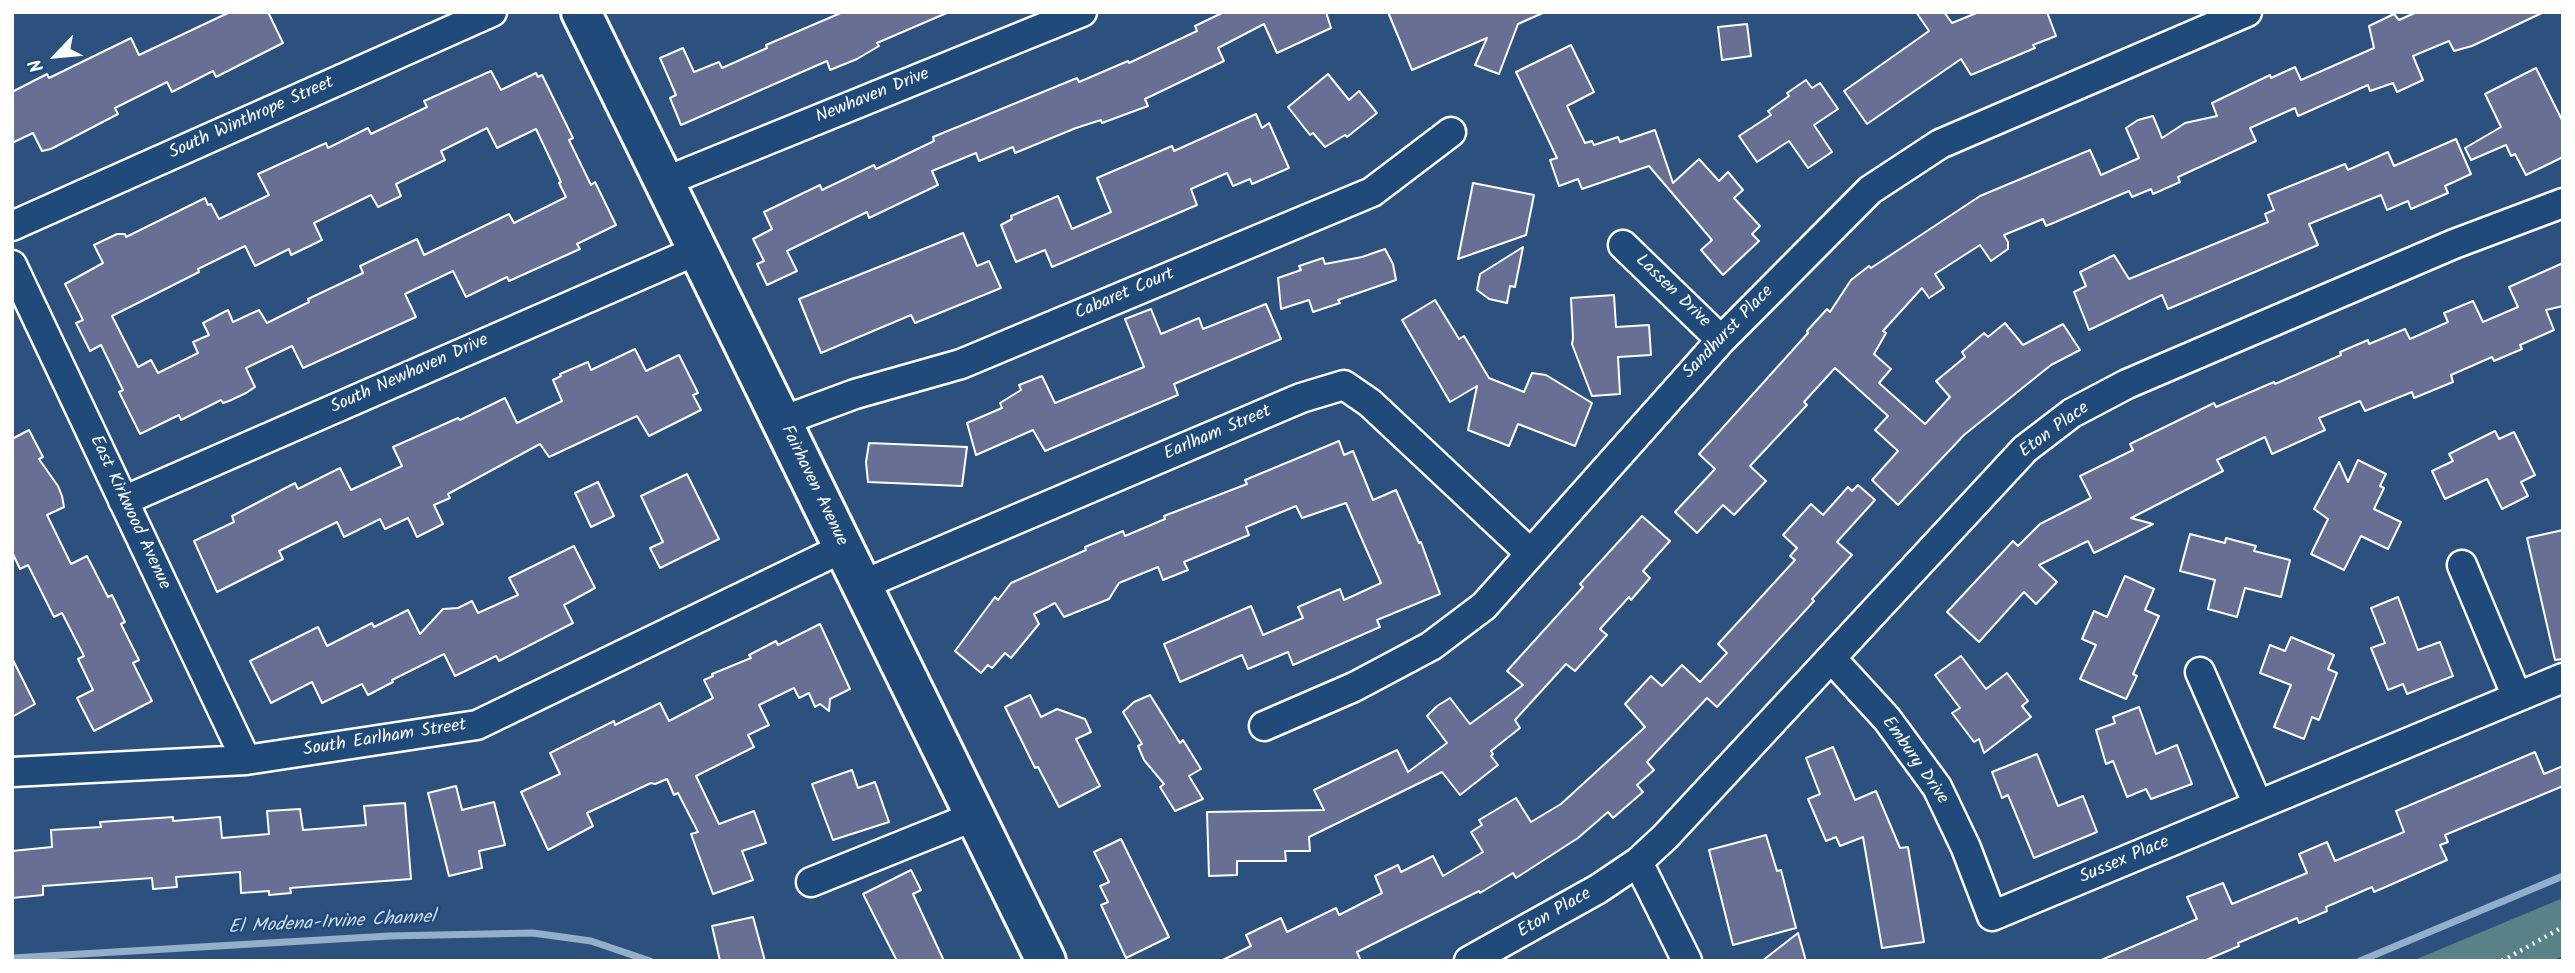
<!DOCTYPE html>
<style>
body{margin:0}
#map{position:relative;width:2575px;height:973px;overflow:hidden;background:#2d517f;font-family:Kalam,sans-serif}
canvas{display:block}
.frame{position:absolute;inset:0;border:14px solid #fff;pointer-events:none}
.north{position:absolute;left:21px;top:21px;width:70px;height:70px;-webkit-text-stroke:5px #1f4a7a;paint-order:stroke;rotate:244deg;font-size:19px;font-weight:700;line-height:28px;text-align:center;color:#fff}
.north::after{content:'';display:block;margin:auto;width:24px;height:32px;background:#fff;clip-path:polygon(50% 0,100% 100%,50% 72%,0 100%)}
</style>
<div id="map">
<canvas width="2575" height="973"></canvas>
<div class="frame"></div>
<div class="north">N</div>
</div>
<script>
const c = document.querySelector('canvas').getContext('2d');
c.lineJoin = 'round';
function paint(path, color) {
  c.fillStyle = color;
  c.fill(path, 'evenodd');
}
function shape(rows) {
  const path = new Path2D();
  for (const r of rows) {
    path.moveTo(r[0], r[1]);
    for (let i = 2; i < r.length; i += 2) path.lineTo(r[i], r[i + 1]);
  }
  return path;
}
function trace(path, color, width, dash) {
  c.strokeStyle = color;
  c.lineWidth = width;
  c.lineCap = dash ? 'butt' : 'round';
  c.setLineDash(dash || []);
  c.stroke(path);
}
function drawText(font, color, halo, rows, align = 'center') {
  c.font = font + ' Kalam,sans-serif';
  c.lineWidth = 5;
  c.setLineDash([]);
  c.textBaseline = 'middle';
  c.strokeStyle = halo;
  c.fillStyle = color;
  for (const [text, x, y, turn = 0] of rows) {
    c.save();
    c.translate(x, y);
    c.rotate((+turn || 0) * Math.PI / 180);
    c.textAlign = isNaN(turn) ? turn : align;
    if (halo) c.strokeText(text, 0, 0);
    c.fillText(text, 0, 0);
    c.restore();
  }
}
paint(shape([
 [2563,898,2563,956,2552,961,2412,961]
]), '#588188');
trace(shape([
 [12,958,389,936,533,933,591,941,650,961],
 [2360,961,2563,876]
]), '#93afca', 7);
const building = shape([
 [230,12,268,12,283,43,216,77,213,71,172,92,167,82,115,108,118,114,51,149,42,151,33,133,12,143,12,92,47,74,49,78,131,38,139,55,230,12],
 [843,12,949,12,877,43,879,46,857,59,830,70,827,61,681,125,670,98,676,95,660,58,683,48,694,72,719,62,722,68,767,48,766,45,843,12],
 [1224,12,1326,12,1331,28,1277,53,1264,24,1218,48,1224,61,1145,99,1148,106,1102,123,1101,120,1076,128,1015,153,1013,147,979,161,976,153,932,171,938,185,869,218,867,212,787,251,797,271,767,285,757,264,764,261,753,239,772,229,764,212,820,185,822,190,874,165,876,169,934,141,933,137,1077,78,1079,82,1128,61,1129,63,1197,31,1195,26,1224,12],
 [1388,12,1545,12,1518,24,1499,74,1475,65,1487,38,1412,70,1388,12],
 [1916,12,1944,12,1952,23,1979,12,2047,12,2056,36,2033,45,2035,48,1971,75,1961,59,1867,124,1844,91,1929,31,1916,12],
 [2417,12,2544,12,2472,46,2454,51,2449,41,2413,56,2423,80,2397,92,2393,83,2370,91,2368,85,2298,116,2295,108,2250,128,2256,141,2178,177,2180,182,2153,194,2151,189,2132,197,2129,191,2046,226,2043,219,2004,235,2008,242,2008,249,1991,261,1980,245,1935,274,1944,288,1929,298,1922,288,1883,331,1886,333,1874,354,1891,369,1879,383,1925,424,1950,397,1936,381,1965,357,1962,352,1984,333,1988,337,2005,323,2023,345,2063,324,2080,350,2051,365,1964,435,1898,505,1872,480,1898,451,1875,430,1888,416,1835,368,1804,402,1807,405,1750,466,1766,481,1734,515,1723,505,1697,533,1675,512,1715,469,1699,454,1808,333,1807,331,1827,309,1830,312,1851,280,1869,266,1871,268,1980,196,2090,150,2101,175,2139,158,2126,128,2138,120,2153,116,2162,138,2185,123,2217,116,2212,103,2270,75,2271,78,2295,67,2301,80,2374,48,2369,26,2394,14,2399,20,2417,12],
 [1747,24,1751,56,1722,60,1718,27,1747,24],
 [1571,45,1594,92,1567,106,1585,143,1592,141,1594,145,1618,137,1620,142,1655,130,1673,183,1699,159,1719,181,1728,172,1743,190,1734,198,1760,226,1752,234,1759,241,1723,275,1701,250,1712,240,1649,166,1582,189,1578,179,1559,186,1550,160,1557,158,1516,72,1571,45],
 [2536,68,2563,122,2563,157,2526,175,2515,154,2511,156,2506,145,2471,160,2465,148,2501,127,2485,94,2536,68],
 [491,71,501,90,536,73,538,77,542,75,573,138,569,140,591,185,595,182,616,225,577,244,580,249,509,281,507,277,466,297,453,271,405,294,416,317,303,368,292,346,246,368,255,387,246,393,229,401,223,403,221,400,181,420,179,415,140,434,119,392,123,390,101,345,90,351,76,323,83,320,65,284,103,263,94,245,117,234,125,234,126,237,205,198,208,205,211,204,219,219,269,195,258,174,326,143,328,148,368,128,371,134,427,107,424,101,491,71],
 [487,128,497,148,536,129,561,182,559,183,566,197,514,223,509,214,424,255,417,239,360,266,363,273,308,299,309,302,267,323,259,310,233,322,228,310,203,323,209,335,193,342,198,353,158,373,151,360,138,367,112,316,199,272,198,269,245,246,255,266,289,249,291,255,322,240,314,223,371,195,378,207,401,196,396,184,445,160,441,151,487,128],
 [1328,74,1349,100,1359,91,1377,113,1347,137,1345,135,1325,147,1313,133,1310,135,1288,107,1328,74],
 [1806,80,1812,88,1820,83,1838,109,1814,125,1832,152,1808,168,1789,141,1757,162,1739,136,1771,115,1768,111,1789,96,1787,93,1806,80],
 [1256,114,1262,128,1269,123,1289,168,1252,184,1250,179,1233,186,1227,173,1191,189,1197,205,1052,267,1045,250,1016,262,1001,225,1012,219,1011,216,1058,196,1072,229,1111,212,1097,178,1172,146,1174,151,1256,114],
 [2456,139,2471,174,2445,186,2448,193,2411,209,2408,201,2387,210,2381,195,2309,224,2318,245,2168,309,2162,295,2089,330,2074,292,2086,286,2080,272,2114,255,2129,279,2268,222,2265,214,2274,210,2268,195,2345,164,2348,170,2388,152,2394,166,2456,139],
 [1473,183,1534,195,1526,235,1458,259,1473,183],
 [963,233,977,266,989,261,1001,288,915,323,911,315,821,353,799,299,963,233],
 [1523,247,1515,287,1510,286,1507,303,1489,299,1477,290,1480,274,1523,247],
 [1385,249,1393,264,1396,280,1338,300,1340,303,1313,312,1309,300,1281,309,1278,278,1301,270,1299,266,1323,258,1325,264,1362,257,1385,249],
 [2563,263,2563,306,2546,310,2554,330,2520,345,2522,349,2494,361,2492,357,2451,375,2453,382,2414,398,2412,392,2365,411,2360,401,2319,418,2325,430,2272,454,2265,437,2217,460,2223,471,2131,518,2153,524,2094,553,2088,541,2039,565,2057,582,2036,604,2024,592,1979,642,1947,612,2013,541,2018,546,2040,524,2091,498,2080,476,2133,450,2130,444,2214,403,2216,407,2274,382,2275,384,2341,355,2340,352,2368,340,2369,344,2405,329,2410,339,2448,322,2444,313,2473,301,2483,322,2518,307,2509,287,2563,263],
 [1614,295,1616,327,1649,325,1651,355,1618,357,1620,394,1592,396,1572,344,1573,338,1571,298,1614,295],
 [1435,300,1459,339,1464,336,1489,378,1524,392,1532,373,1546,375,1592,403,1575,446,1518,424,1509,446,1468,430,1477,386,1450,402,1402,320,1435,300],
 [1266,304,1281,339,1174,384,1178,395,1045,451,1033,430,976,455,967,423,1002,408,1000,403,1021,390,1019,385,1042,376,1055,403,1144,367,1125,319,1151,309,1161,334,1199,318,1203,329,1266,304],
 [635,349,646,371,679,355,698,393,693,395,701,410,649,436,637,416,549,457,540,444,448,494,450,498,434,505,443,524,417,537,408,518,385,529,380,519,344,537,337,522,279,551,283,559,217,592,194,541,234,522,232,516,295,483,298,489,340,468,351,490,402,466,393,447,458,418,460,420,505,398,517,423,562,401,553,380,561,376,560,374,588,362,591,370,635,349],
 [29,430,43,457,39,459,58,486,62,496,64,507,47,515,71,564,87,556,108,597,112,595,125,622,121,624,139,660,133,663,152,701,94,731,77,698,93,690,78,659,84,656,62,613,54,617,28,565,20,569,12,552,12,439,29,430],
 [2495,431,2499,439,2514,432,2535,475,2521,482,2528,496,2502,509,2487,479,2445,499,2432,471,2453,461,2449,454,2495,431],
 [1339,441,1344,455,1353,451,1373,500,1396,490,1419,543,1421,542,1440,594,1377,620,1380,627,1293,665,1288,652,1248,669,1242,655,1180,682,1164,644,1251,606,1263,635,1303,618,1298,607,1340,589,1344,600,1381,583,1346,503,1302,518,1296,506,1246,527,1249,535,1184,562,1188,570,1163,580,1158,567,1119,583,1109,599,1064,617,1055,603,1034,614,1039,624,1011,658,1005,653,992,668,988,665,981,673,955,651,995,597,998,600,1011,583,1086,550,1085,547,1123,531,1125,536,1165,519,1164,516,1247,484,1245,480,1339,441],
 [869,443,967,447,962,486,868,482,866,462,869,443],
 [2358,460,2386,474,2380,486,2384,488,2374,509,2401,522,2388,549,2361,536,2344,570,2311,554,2328,519,2314,509,2339,462,2348,482,2358,460],
 [687,474,719,539,660,568,650,548,663,542,641,496,687,474],
 [598,482,614,516,591,527,575,493,598,482],
 [1858,485,1875,500,1837,542,1852,555,1812,599,1814,601,1717,707,1707,698,1647,762,1654,770,1637,785,1643,792,1613,818,1608,812,1578,838,1516,878,1513,873,1480,893,1479,891,1357,952,1361,961,1221,961,1251,946,1246,935,1281,918,1287,932,1336,908,1339,915,1382,893,1375,876,1398,865,1401,872,1433,856,1443,876,1483,852,1471,832,1482,825,1479,820,1516,798,1531,822,1561,804,1645,727,1625,704,1651,676,1662,686,1682,665,1700,682,1727,653,1718,644,1795,560,1790,556,1797,548,1783,535,1811,504,1823,515,1848,487,1852,491,1858,485],
 [1642,516,1670,541,1643,571,1650,578,1631,600,1629,597,1600,629,1607,635,1575,671,1566,664,1515,720,1520,728,1491,751,1493,754,1491,756,1498,765,1460,795,1442,772,1309,837,1310,851,1285,851,1286,861,1237,861,1237,875,1209,876,1207,812,1324,810,1314,790,1397,750,1408,772,1447,743,1427,716,1437,706,1450,698,1470,724,1523,685,1507,671,1583,587,1580,584,1642,516],
 [2563,530,2563,659,2555,660,2527,538,2563,530],
 [2190,534,2225,543,2226,538,2256,546,2254,551,2290,560,2281,597,2245,588,2237,617,2208,609,2215,580,2180,571,2190,534],
 [574,546,595,588,564,605,573,623,499,661,496,656,455,676,444,654,392,680,393,682,368,695,362,684,322,703,312,682,271,703,250,661,318,627,327,646,372,623,374,627,408,610,420,634,443,609,458,608,472,601,478,613,518,595,509,578,574,546],
 [2125,576,2154,589,2145,610,2159,616,2133,674,2137,676,2126,699,2080,679,2096,645,2082,639,2094,611,2107,617,2125,576],
 [2398,597,2418,650,2440,642,2453,676,2407,694,2403,684,2388,690,2371,648,2385,643,2371,608,2398,597],
 [820,624,850,689,830,699,829,711,820,704,815,707,809,693,799,698,794,688,759,705,769,725,748,735,754,747,696,776,719,824,754,811,766,843,742,851,753,880,713,894,691,834,698,832,678,793,674,795,667,779,655,784,651,783,587,813,593,826,548,850,521,792,560,774,550,753,614,721,615,725,660,703,669,721,713,698,704,680,713,676,712,674,751,658,749,655,776,641,778,645,820,624],
 [2291,637,2334,655,2328,669,2337,673,2319,720,2312,717,2304,739,2274,727,2291,685,2260,673,2270,645,2285,651,2291,637],
 [1961,656,1986,689,2007,673,2028,701,2022,706,2031,717,1984,753,1979,739,1974,742,1952,713,1960,708,1935,675,1961,656],
 [12,658,35,704,12,717,12,658],
 [1030,695,1041,717,1057,709,1085,719,1091,732,1076,739,1100,786,1059,807,1038,767,1035,768,1005,707,1030,695],
 [1150,695,1180,743,1183,740,1201,769,1189,776,1203,799,1175,811,1160,787,1164,784,1144,760,1138,746,1142,744,1123,712,1134,702,1150,695],
 [2139,707,2156,754,2177,745,2192,784,2151,799,2146,789,2127,797,2113,761,2106,764,2096,730,2115,723,2113,717,2139,707],
 [1833,747,1855,800,1876,791,1900,848,1908,847,1924,942,1882,948,1863,837,1840,846,1836,837,1826,841,1808,799,1820,794,1806,758,1833,747],
 [2535,752,2544,774,2563,766,2563,786,2445,835,2448,842,2440,845,2447,860,2374,892,2372,887,2326,907,2327,911,2299,923,2297,918,2238,943,2239,946,2204,961,2099,961,2197,919,2187,897,2223,883,2232,904,2307,873,2299,854,2327,842,2335,861,2404,832,2396,811,2535,752],
 [2037,754,2058,806,2083,796,2097,832,2034,858,2008,795,2002,798,1992,772,2037,754],
 [852,770,858,788,875,782,889,822,833,840,812,784,852,770],
 [456,786,462,810,494,802,505,845,479,851,482,868,449,876,428,793,456,786],
 [405,803,411,879,290,888,291,893,269,895,269,891,241,893,240,872,176,877,177,887,153,889,152,878,43,886,43,895,12,898,12,851,52,847,51,830,101,827,100,822,173,817,173,821,220,817,222,838,269,834,267,811,300,809,303,830,366,825,364,806,405,803],
 [1766,835,1777,871,1781,870,1796,928,1733,945,1709,850,1766,835],
 [1121,839,1169,937,1126,958,1101,905,1108,902,1100,886,1109,882,1094,852,1121,839],
 [911,870,921,890,913,894,944,961,897,961,863,894,911,870],
 [753,917,765,961,720,961,712,926,753,917],
 [1798,933,1806,961,1762,961,1798,933]
]);
paint(building, '#676f95');
trace(building, '#fff', 2);
const street = shape([
 [664,182,1082,12],
 [12,226,492,12],
 [1623,245,1721,340],
 [12,265,246,760],
 [782,421,855,394,961,364,1372,192,1451,132],
 [123,501,698,250],
 [2462,565,2517,697],
 [862,585,1301,398,1344,385,1370,403,1530,553],
 [1831,658,1887,719,1937,787,1966,848,1992,916,2563,678],
 [2200,672,2258,805],
 [1264,726,1354,687,1431,646,1484,606,1721,340,1870,190,1940,144,2247,12],
 [12,772,246,760,477,725,843,548],
 [1638,862,1687,961],
 [811,882,975,816],
 [1469,961,1598,889,1638,862,1665,837,2025,449,2072,413,2127,384,2454,244,2563,203]
]);
const secondary = shape([
 [581,12,1046,961]
]);
trace(street, '#fff', 33);
trace(secondary, '#fff', 44);
trace(shape([
 [2502,961,2563,927]
]), '#fff', 4.5, [2, 5]);
trace(street, '#1f4a7a', 28);
trace(secondary, '#1f4a7a', 38);
drawText('18px', '#fff', '#1f4a7a', [
 ["Newhaven Drive",873,97,-22],
 ["South Winthrope Street",252,119,-24],
 ["Lassen Drive",1672,292,44],
 ["Cabaret Court",1125,295,-23],
 ["Sandhurst Place",1729,333,-46],
 ["South Newhaven Drive",410,375,-24],
 ["Eton Place",2055,431,-36],
 ["Earlham Street",1218,434,-23],
 ["Fairhaven Avenue",813,486,64],
 ["East Kirkwood Avenue",129,513,65],
 ["South Earlham Street",385,739,-9],
 ["Embury Drive",1914,761,55],
 ["Sussex Place",2125,861,-23],
 ["Eton Place",1555,914,-30]
]);
drawText('italic 19px', '#d2dee9', '#1f4a7a', [
 ["El Modena-Irvine Channel",332,924,-3]
]);
</script>
